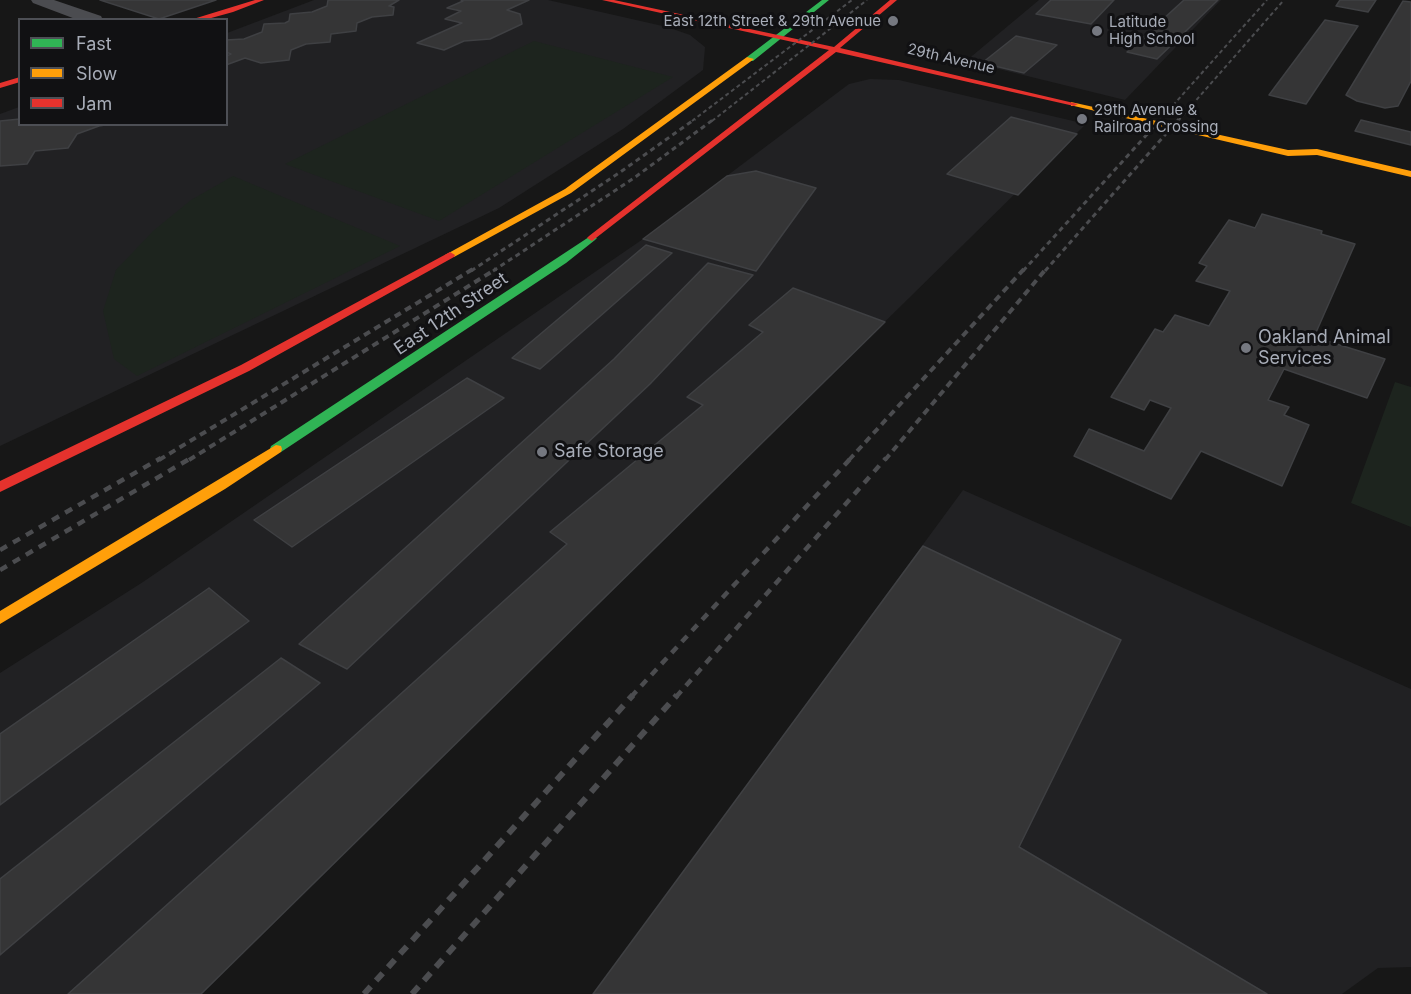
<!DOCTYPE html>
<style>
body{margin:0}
#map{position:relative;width:1411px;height:994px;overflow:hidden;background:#171717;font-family:Inter,sans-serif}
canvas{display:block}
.legend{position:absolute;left:18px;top:18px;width:210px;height:108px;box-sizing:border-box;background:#111113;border:2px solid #4d4f55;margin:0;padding:8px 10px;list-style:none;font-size:18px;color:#a8adb8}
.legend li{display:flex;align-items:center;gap:12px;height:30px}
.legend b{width:30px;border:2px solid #4d4f55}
</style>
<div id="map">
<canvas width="1411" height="994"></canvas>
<ul class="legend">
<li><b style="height:8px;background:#30b455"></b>Fast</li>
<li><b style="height:8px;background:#ff9f0a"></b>Slow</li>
<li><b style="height:8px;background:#e5322d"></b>Jam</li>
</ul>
</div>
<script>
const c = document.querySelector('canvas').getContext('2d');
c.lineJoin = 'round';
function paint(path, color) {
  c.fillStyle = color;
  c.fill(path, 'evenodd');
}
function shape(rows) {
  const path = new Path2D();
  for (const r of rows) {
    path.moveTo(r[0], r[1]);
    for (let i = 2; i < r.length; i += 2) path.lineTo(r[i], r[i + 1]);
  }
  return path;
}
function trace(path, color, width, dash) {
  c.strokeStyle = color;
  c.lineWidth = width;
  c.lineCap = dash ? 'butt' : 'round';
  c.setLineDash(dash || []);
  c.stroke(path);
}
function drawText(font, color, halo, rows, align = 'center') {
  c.font = font + ' Inter,sans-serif';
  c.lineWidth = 6;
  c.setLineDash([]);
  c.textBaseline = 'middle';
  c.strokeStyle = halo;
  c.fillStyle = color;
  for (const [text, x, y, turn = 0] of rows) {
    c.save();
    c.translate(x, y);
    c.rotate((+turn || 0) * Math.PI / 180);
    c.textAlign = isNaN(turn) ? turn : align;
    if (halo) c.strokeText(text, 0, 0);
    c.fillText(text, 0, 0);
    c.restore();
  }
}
paint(shape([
 [314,0,548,0,667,27,690,35,705,47,703,70,623,129,499,208,0,446,0,114,19,107,20,124,226,124,227,33],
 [1039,0,1221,0,1125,100,966,61],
 [870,79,899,80,1086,124,201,994,0,994,0,673,143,582,643,239,849,84],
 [963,490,1411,689,1411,967,1378,968,1342,994,593,994]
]), '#212123');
paint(shape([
 [534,41,673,77,439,221,285,164],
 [233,176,400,246,137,376,114,359,103,311,116,270,153,231,191,200],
 [1395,382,1411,387,1411,527,1351,503]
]), '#1d241e');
const building = shape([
 [100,0,216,0,159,19,100,0],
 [328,0,399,0,389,6,394,7,393,15,372,17,357,23,356,31,331,34,330,42,306,44,291,50,289,60,261,63,245,58,226,65,226,56,231,54,226,52,226,40,244,39,262,32,264,24,285,23,289,21,290,14,312,12,327,6,328,0],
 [461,0,529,0,507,10,520,14,522,24,490,39,464,41,444,50,417,43,462,23,445,19,461,11,447,8,463,1,461,0],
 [1051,0,1114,0,1091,24,1036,14,1051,0],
 [1184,0,1218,0,1157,59,1127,52,1184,0],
 [1340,0,1376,0,1368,12,1336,6,1340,0],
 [1403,1,1411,2,1411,81,1398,106,1385,108,1357,101,1346,95,1403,1],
 [1325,20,1358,26,1306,104,1269,95,1325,20],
 [1016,36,1057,45,1024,73,982,63,1016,36],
 [1011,117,1077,134,1018,195,947,174,1011,117],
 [20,119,20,124,111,124,99,126,77,134,68,148,35,151,27,164,0,166,0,121,20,119],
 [1361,120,1411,132,1411,145,1355,131,1361,120],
 [756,171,816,188,756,271,643,239,727,176,756,171],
 [1262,214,1322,231,1321,234,1355,244,1314,337,1385,359,1367,398,1284,369,1268,400,1289,407,1284,415,1309,425,1282,486,1201,451,1171,499,1074,456,1089,429,1144,451,1171,408,1150,400,1144,410,1111,397,1155,329,1163,332,1175,315,1209,326,1230,291,1196,281,1207,266,1199,263,1229,220,1255,228,1262,214],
 [646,245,672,253,540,369,512,358,646,245],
 [708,263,753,275,650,384,347,669,299,644,614,359,708,263],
 [793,288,885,322,201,994,68,994,567,544,550,532,703,405,687,397,763,332,749,325,793,288],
 [467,378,504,398,292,547,254,520,467,378],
 [923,546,1121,640,1019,847,1267,994,593,994,923,546],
 [209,588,249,621,0,805,0,734,209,588],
 [281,658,320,683,0,955,0,879,281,658]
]);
paint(building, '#353536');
trace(building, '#3f4043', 1.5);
paint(shape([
 [31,0,54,0,101,16,103,20,78,20,33,3,31,0]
]), '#4b4c50');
paint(shape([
 [822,0,829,0,753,61,747,61,747,57,822,0],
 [592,235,597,238,595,240,566,263,281,452,271,452,270,449,271,446,592,235]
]), '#30b455');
paint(shape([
 [747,57,754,59,571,193,454,257,446,257,445,255,565,189,747,57],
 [1071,102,1288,150,1317,149,1411,171,1411,177,1317,155,1288,156,1074,106,1071,106,1071,102],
 [276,445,281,446,282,449,281,452,225,489,0,624,0,611,276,445]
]), '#ff9f0a');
paint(shape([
 [255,0,264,0,233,12,204,20,190,20,255,0],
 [602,0,614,0,834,47,890,0,897,0,840,48,1078,104,1074,106,836,52,592,241,587,238,589,236,829,50,602,0],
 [20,77,20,82,0,88,0,83,20,77],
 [450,252,455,255,454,257,249,371,0,492,0,481,241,365,450,252]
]), '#e5322d');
trace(shape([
 [692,121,852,0],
 [712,121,867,0],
 [1159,121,1267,0],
 [1178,121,1284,0]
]), '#4b4c4f', 2, [4, 3]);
trace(shape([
 [471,271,619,173,695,119],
 [493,271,634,178,714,119],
 [1023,271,1161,119],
 [1045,271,1179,119]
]), '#4b4c4f', 3, [5, 4]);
trace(shape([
 [159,460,473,269],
 [189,460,496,269],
 [849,460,1024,269],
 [885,460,1046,269]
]), '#4b4c4f', 4, [7, 5]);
trace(shape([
 [0,550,161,458],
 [0,570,191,458],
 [631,697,851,458],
 [676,697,886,458]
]), '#4b4c4f', 4.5, [8, 7]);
trace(shape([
 [364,994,633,695],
 [412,994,677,695]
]), '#4b4c4f', 6, [10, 8]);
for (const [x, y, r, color] of [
 [893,21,6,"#757880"],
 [1097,31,6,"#757880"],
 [1082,119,6,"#757880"],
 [1246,348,6,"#757880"],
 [542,452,6,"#757880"]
]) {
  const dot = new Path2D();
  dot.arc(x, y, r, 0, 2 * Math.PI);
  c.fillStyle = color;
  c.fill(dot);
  trace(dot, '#111113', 2);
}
drawText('15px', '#a8adb8', '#111113', [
 ["East 12th Street & 29th Avenue",881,21,"right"],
 ["Latitude",1109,22],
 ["High School",1109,39],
 ["29th Avenue &",1094,110],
 ["Railroad Crossing",1094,127]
], 'left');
drawText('15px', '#a8adb8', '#111113', [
 ["29th Avenue",951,59,13]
]);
drawText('18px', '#a8adb8', '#111113', [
 ["East 12th Street",451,314,-34]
]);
drawText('18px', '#a8adb8', '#111113', [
 ["Oakland Animal",1258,338],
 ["Services",1258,359],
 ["Safe Storage",554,452]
], 'left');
</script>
